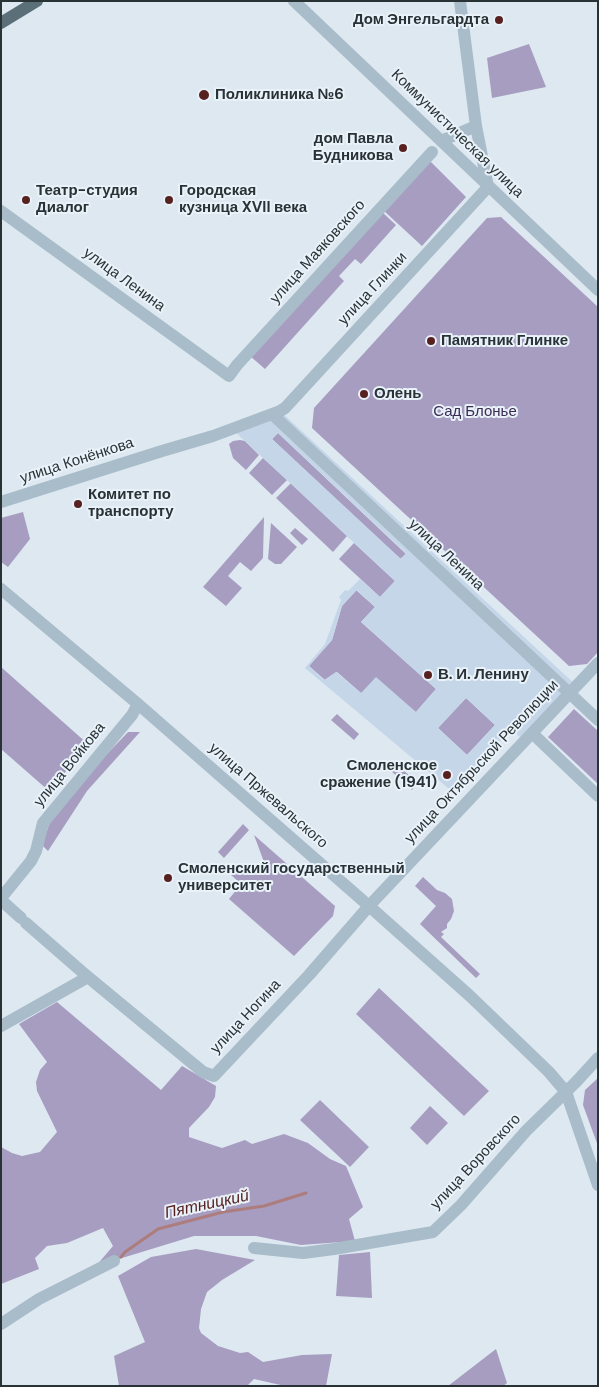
<!DOCTYPE html>
<meta charset="utf-8">
<style>
body{margin:0}
#map{position:relative;width:599px;height:1387px;overflow:hidden;background:#dde8f1;font-family:"DM Sans",sans-serif}
canvas{display:block}
.frame{position:absolute;inset:0;border:2px solid #293336;pointer-events:none}
</style>
<div id="map">
<canvas width="599" height="1387"></canvas>
<div class="frame"></div>
</div>
<script>
const c = document.querySelector('canvas').getContext('2d');
c.lineJoin = 'round';
function paint(path, color) {
  c.fillStyle = color;
  c.fill(path, 'evenodd');
}
function shape(rows) {
  const path = new Path2D();
  for (const r of rows) {
    path.moveTo(r[0], r[1]);
    for (let i = 2; i < r.length; i += 2) path.lineTo(r[i], r[i + 1]);
  }
  return path;
}
function trace(path, color, width, dash) {
  c.strokeStyle = color;
  c.lineWidth = width;
  c.lineCap = dash ? 'butt' : 'round';
  c.setLineDash(dash || []);
  c.stroke(path);
}
function drawText(font, color, halo, rows, align = 'center') {
  c.font = font + ' "DM Sans",sans-serif';
  c.lineWidth = 4;
  c.setLineDash([]);
  c.textBaseline = 'middle';
  c.strokeStyle = halo;
  c.fillStyle = color;
  for (const [text, x, y, turn = 0] of rows) {
    c.save();
    c.translate(x, y);
    c.rotate((+turn || 0) * Math.PI / 180);
    c.textAlign = isNaN(turn) ? turn : align;
    if (halo) c.strokeText(text, 0, 0);
    c.fillText(text, 0, 0);
    c.restore();
  }
}
paint(shape([
 [529,44,546,87,492,98,487,58],
 [430,161,466,197,422,246,383,210],
 [382,212,396,225,361,264,355,259,339,276,344,281,265,369,250,356],
 [501,217,598,307,598,652,587,664,569,666,312,428,314,408,487,218],
 [278,433,406,554,400,559,272,439],
 [240,440,245,441,259,455,246,470,233,458,229,444,233,441],
 [263,458,287,480,272,495,249,473],
 [291,483,347,536,333,552,276,498],
 [23,512,30,539,8,567,1,562,1,518],
 [264,517,263,558,251,571,240,562,228,576,242,588,226,606,203,587],
 [271,523,297,547,281,564,275,564,268,559],
 [295,528,308,539,302,545,290,533],
 [354,543,395,581,380,597,339,559],
 [356,590,375,607,361,622,436,689,416,712,361,693,337,672,325,680,309,666,332,640,342,606],
 [1,667,89,745,49,791,1,749],
 [466,698,495,725,467,755,438,728],
 [574,709,598,731,598,784,548,737],
 [337,714,359,734,354,740,331,720],
 [128,732,140,732,87,791,48,851,42,845,50,822,88,774],
 [395,763,418,783,412,790,390,770],
 [243,824,249,830,224,858,218,852],
 [254,835,335,906,333,916,294,956,229,899,241,884,230,874,267,870],
 [423,877,437,890,445,893,452,899,454,911,451,919,447,924,447,928,441,932,444,934,441,937,480,974,476,978,420,924,436,906,415,886],
 [379,988,489,1091,464,1116,356,1014],
 [57,1002,161,1090,182,1066,216,1086,215,1097,209,1107,189,1128,189,1137,222,1148,245,1140,252,1144,284,1134,308,1143,330,1159,346,1166,363,1207,349,1219,355,1241,301,1245,256,1236,194,1236,96,1266,113,1246,103,1228,67,1243,47,1246,35,1258,39,1269,1,1284,1,1147,12,1153,22,1156,40,1152,57,1132,37,1091,36,1082,40,1070,47,1062,19,1024],
 [598,1078,598,1146,583,1105,585,1090],
 [320,1100,369,1147,350,1167,300,1120],
 [430,1106,448,1123,427,1145,410,1128],
 [196,1249,255,1260,222,1280,207,1292,201,1309,199,1328,201,1333,218,1346,240,1353,248,1352,263,1362,302,1355,332,1354,326,1386,285,1386,254,1379,247,1386,119,1386,114,1356,145,1342,118,1276,151,1257],
 [370,1252,372,1298,336,1296,339,1255],
 [496,1349,507,1383,503,1386,448,1386]
]), '#a79dc0');
paint(shape([
 [280,411,577,686,524,741,511,729,454,793,305,668,325,644,341,600,339,597,345,590,348,591,360,579,380,597,395,581,232,429],
 [278,433,406,553,401,559,272,439],
 [357,590,375,607,361,622,436,689,416,712,376,677,361,693,336,672,324,680,309,666,332,640,342,606],
 [466,698,495,725,467,755,438,728]
]), '#c5d6e9');
trace(shape([
 [121,1257,125,1252,158,1229,223,1212,264,1206,306,1193]
]), '#ad7d7d', 3);
trace(shape([
 [294,1,598,290],
 [460,1,476,126,488,187],
 [441,141,476,126],
 [1,211,229,376,237,365,432,152],
 [272,414,598,720],
 [1,502,162,451,213,436,280,411,285,408,488,187],
 [1,589,138,704,369,906,470,996,549,1072,566,1092,598,1185],
 [532,733,598,796],
 [1,898,31,861,36,851,43,823,132,715,138,704],
 [1,900,21,918],
 [26,923,88,977,203,1072,214,1076,309,975,369,906,598,663],
 [1,1026,88,977],
 [254,1248,303,1253,334,1249,433,1232,461,1205,526,1131,576,1082,598,1058],
 [1,1324,39,1299,114,1261]
]), '#a9bcc9', 12);
trace(shape([
 [1,23,37,1]
]), '#5a6f78', 12);
for (const [x, y, r, color] of [
 [499,20,5,"#572120"],
 [204,95,6,"#572120"],
 [403,148,5,"#572120"],
 [26,200,5,"#572120"],
 [169,200,5,"#572120"],
 [431,341,5,"#572120"],
 [364,394,5,"#572120"],
 [78,504,5,"#572120"],
 [428,675,5,"#572120"],
 [447,775,5,"#572120"],
 [168,878,5,"#572120"]
]) {
  const dot = new Path2D();
  dot.arc(x, y, r, 0, 2 * Math.PI);
  c.fillStyle = color;
  c.fill(dot);
  trace(dot, '#e9f1f9', 2);
}
drawText('bold 15px', '#293336', '#e9f1f9', [
 ["Дом Энгельгардта",489,20,"right"],
 ["Поликлиника №6",215,95],
 ["дом Павла",393,139,"right"],
 ["Будникова",393,156,"right"],
 ["Театр-студия",36,191],
 ["Диалог",36,208],
 ["Городская",179,191],
 ["кузница XVII века",179,208],
 ["Памятник Глинке",441,341],
 ["Олень",374,394],
 ["Комитет по",88,495],
 ["транспорту",88,512],
 ["В. И. Ленину",438,675],
 ["Смоленское",437,766,"right"],
 ["сражение (1941)",437,783,"right"],
 ["Смоленский государственный",178,869],
 ["университет",178,886]
], 'left');
drawText('15px', '#293336', '#e9f1f9', [
 ["Коммунистическая улица",457,134,44],
 ["улица Маяковского",318,252,-48],
 ["улица Ленина",124,280,36],
 ["улица Глинки",373,289,-47],
 ["улица Конёнкова",77,461,-18],
 ["улица Ленина",446,555,43],
 ["улица Октябрьской Революции",482,762,-47],
 ["улица Войкова",70,765,-51],
 ["улица Пржевальского",268,796,41],
 ["улица Ногина",246,1017,-47],
 ["улица Воровского",476,1162,-47]
]);
drawText('15px', '#3a2d54', '#e9f1f9', [
 ["Сад Блонье",475,412]
]);
drawText('italic 16px', '#572120', '#e9f1f9', [
 ["Пятницкий",207,1205,-12]
]);
</script>
